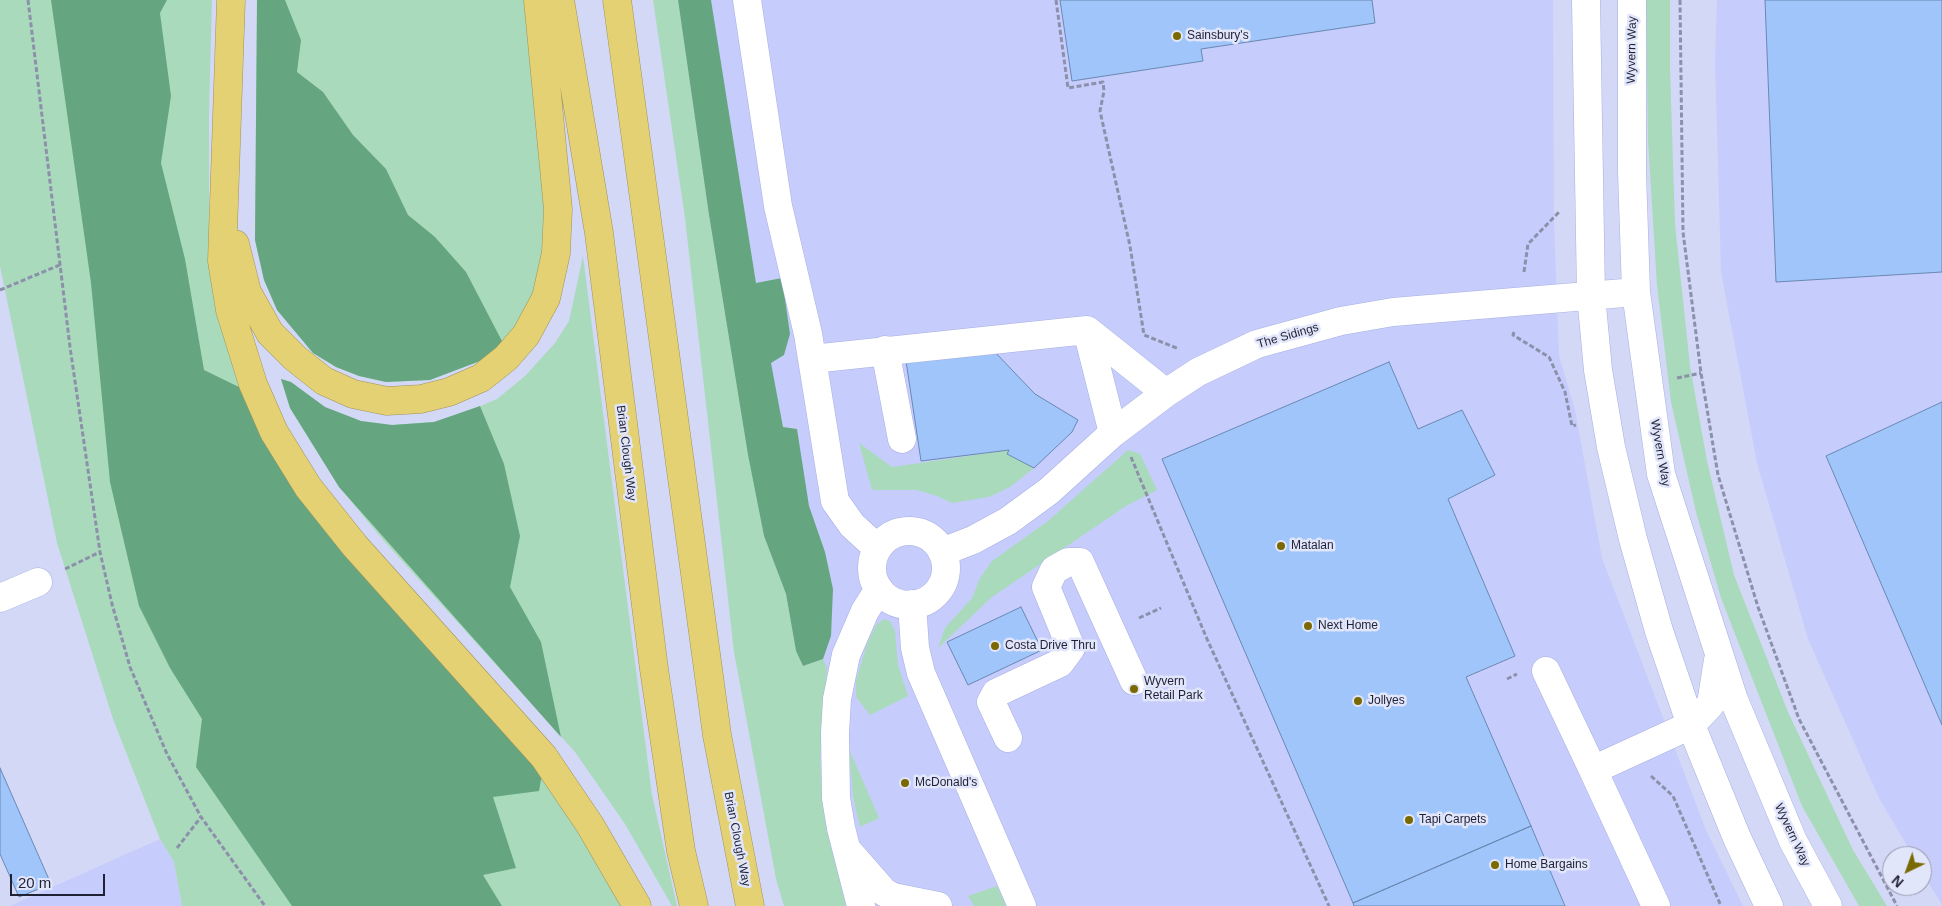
<!DOCTYPE html>
<style>
body{margin:0}
#map{position:relative;width:1942px;height:906px;overflow:hidden;background:#d3d8f7;font-family:Helvetica,sans-serif}
canvas{display:block}
.north{position:absolute;left:1882px;top:846px;width:50px;height:50px;box-sizing:border-box;background:#e2e6fb;border:1px solid #9497ab;border-radius:50%;rotate:222deg;font-size:14px;font-weight:700;line-height:20px;text-align:center;color:#1f2134}
.north::after{content:'';display:block;margin:auto;width:18px;height:22px;background:#7a6900;clip-path:polygon(50% 0,100% 100%,50% 72%,0 100%)}
.scale{position:absolute;left:10px;top:874px;width:95px;height:22px;box-sizing:border-box;border:2px solid #1f2134;border-top:0;padding-left:6px;font-size:15px;line-height:18px;white-space:nowrap;color:#1f2134;-webkit-text-stroke:4px #e2e6fb;paint-order:stroke}
</style>
<div id="map">
<canvas width="1942" height="906"></canvas>
<div class="north">N</div>
<div class="scale">20 m</div>
</div>
<script>
const c = document.querySelector('canvas').getContext('2d');
c.lineJoin = 'round';
function paint(path, color) {
  c.fillStyle = color;
  c.fill(path, 'evenodd');
}
function shape(rows) {
  const path = new Path2D();
  for (const r of rows) {
    if (r.length === 3) {
      path.moveTo(r[0] + r[2], r[1]);
      path.arc(r[0], r[1], r[2], 0, 2 * Math.PI);
      continue;
    }
    path.moveTo(r[0], r[1]);
    for (let i = 2; i < r.length; i += 2) path.lineTo(r[i], r[i + 1]);
  }
  return path;
}
function trace(path, color, width, dash) {
  c.strokeStyle = color;
  c.lineWidth = width;
  c.lineCap = dash ? 'butt' : 'round';
  c.setLineDash(dash || []);
  c.stroke(path);
}
function drawText(font, color, halo, rows, align = 'center') {
  c.font = font + ' Helvetica,sans-serif';
  c.lineWidth = 5;
  c.setLineDash([]);
  c.textBaseline = 'middle';
  c.strokeStyle = halo;
  c.fillStyle = color;
  for (const [text, x, y, turn = 0] of rows) {
    c.save();
    c.translate(x, y);
    c.rotate((+turn || 0) * Math.PI / 180);
    c.textAlign = isNaN(turn) ? turn : align;
    if (halo) c.strokeText(text, 0, 0);
    c.fillText(text, 0, 0);
    c.restore();
  }
}
paint(shape([
 [679,0,1553,0,1554,221,1559,356,1575,410,1602,558,1706,830,1743,906,836,906,816,828,815,668],
 [1717,0,1942,0,1942,905,1922,872,1922,856,1913,856,1879,798,1808,639,1757,463,1721,272,1715,61],
 [160,839,174,862,182,906,10,906]
]), '#c6cdfc');
paint(shape([
 [0,0,212,0,209,112,209,231,215,292,241,388,542,774,630,906,182,906,174,862,160,839,113,719,57,543,0,266],
 [257,0,526,0,547,206,546,251,536,288,524,315,503,343,480,361,430,380,386,382,359,376,336,367,313,353,277,310,264,280,255,240],
 [653,0,678,0,709,215,748,455,764,536,786,594,796,651,803,666,823,659,827,668,820,758,825,821,846,906,784,906,776,879,734,652,685,218],
 [1646,0,1670,0,1670,68,1675,224,1690,366,1707,461,1734,575,1788,712,1853,850,1887,906,1859,906,1802,806,1721,598,1696,512,1671,402,1657,286,1648,141],
 [583,256,652,795,677,906,672,906,625,824,575,752,384,541,339,487,290,408,281,379,291,382,325,407,361,421,392,425,434,422,464,413,497,399,525,376,555,343,569,321],
 [859,443,892,467,1009,450,1007,454,1034,468,1010,487,989,497,952,503,937,496,916,490,872,490],
 [1128,450,1140,454,1157,490,1126,506,992,597,938,648,945,628,972,598,980,578,992,561,1048,521],
 [884,619,890,621,895,631,898,665,908,696,870,715,856,697,856,681,867,644,876,625],
 [849,749,879,818,860,827,853,797],
 [997,886,1006,906,974,906,968,896]
]), '#aadabc');
paint(shape([
 [51,0,167,0,160,13,171,96,161,163,185,259,204,370,241,388,542,774,539,791,493,797,516,868,483,875,502,906,292,906,196,767,202,719,170,668,139,606,110,482,91,283],
 [257,0,285,0,301,40,297,72,323,92,353,135,386,169,408,215,435,237,466,272,503,343,480,361,430,380,386,382,359,376,336,367,313,353,277,310,264,280,255,240],
 [678,0,711,0,756,283,782,278,790,334,784,355,771,363,783,427,797,429,809,506,825,552,833,589,831,636,823,659,803,666,796,651,786,594,764,536,748,455,709,215],
 [281,379,291,382,325,407,361,421,392,425,434,422,480,406,504,464,520,536,510,587,541,642,561,737,339,487,290,408]
]), '#65a680');
const building = shape([
 [1060,0,1372,0,1375,23,1201,49,1203,61,1072,81,1060,0],
 [1765,0,1942,0,1942,272,1776,282,1765,0],
 [991,348,1035,394,1078,420,1072,432,1034,468,1007,454,1009,450,921,461,906,361,991,348],
 [1389,362,1418,429,1462,410,1495,475,1448,499,1515,656,1466,677,1531,826,1353,903,1162,459,1389,362],
 [1942,402,1942,725,1826,456,1942,402],
 [1021,607,1042,650,968,685,947,642,1021,607],
 [0,768,51,884,19,897,0,854,0,768],
 [1531,826,1565,906,1354,906,1353,903,1531,826]
]);
paint(building, '#9fc5fb');
trace(building, '#6b88b2', 1);
const minor = shape([
 [747,0,778,206,808,334,835,501,852,525,877,548],
 [1586,0,1591,295,1598,370,1611,447,1633,539,1659,631,1691,725,1737,838,1769,906],
 [1632,0,1632,172,1636,292,1661,474,1734,700,1793,841,1828,906],
 [1087,330,1113,433],
 [885,350,902,439],
 [812,359,1087,330,1166,393],
 [909,568,37],
 [942,552,973,540,1008,521,1049,491,1113,433,1166,393,1198,372,1257,344,1341,321,1393,312,1636,292],
 [0,598,38,582],
 [912,604,915,648,921,673,1022,906],
 [1546,671,1593,770],
 [1008,738,991,702,996,693,1060,663,1071,648,1046,587,1054,570,1068,562,1080,562,1134,681],
 [849,852,884,892,893,897,938,906],
 [861,906,841,828,836,798,835,733,837,699,846,655,865,611,879,589],
 [1656,906,1593,770,1691,725,1711,704,1718,660]
]);
const highway = shape([
 [231,0,222,261,230,310,253,384,274,432,308,487,355,546,544,757,590,825,637,906],
 [560,0,599,233,654,669,681,851,694,906],
 [617,0,717,735,750,906],
 [235,244,247,292,270,333,295,358,324,381,353,394,387,401,421,399,449,392,481,378,506,358,526,335,546,298,556,253,558,209,538,0]
]);
trace(minor, '#a7afe1', 29);
trace(highway, '#9f935d', 29);
trace(shape([
 [28,0,70,347,100,552,112,604,130,667,167,754,201,817,265,906],
 [1056,0,1068,88,1103,82,1104,91,1100,111,1130,246,1144,335,1179,349],
 [1680,0,1683,232,1701,373,1718,475,1758,607,1799,719,1897,906],
 [1524,272,1528,244,1560,211],
 [0,290,62,264],
 [1514,332,1513,335,1549,357,1565,392,1572,426,1576,425],
 [1677,378,1701,373],
 [1131,457,1207,639,1329,906],
 [65,569,100,552],
 [1139,618,1161,608],
 [1507,679,1517,674],
 [1651,776,1673,796,1721,906],
 [177,848,201,817]
]), '#8c90aa', 3, [5, 2.5]);
trace(minor, '#fff', 28);
trace(highway, '#e4d173', 28);
for (const [x, y, r, color] of [
 [1177,36,5,"#7a6900"],
 [1281,546,5,"#7a6900"],
 [1308,626,5,"#7a6900"],
 [995,646,5,"#7a6900"],
 [1134,689,5,"#7a6900"],
 [1358,701,5,"#7a6900"],
 [905,783,5,"#7a6900"],
 [1409,820,5,"#7a6900"],
 [1495,865,5,"#7a6900"]
]) {
  const dot = new Path2D();
  dot.arc(x, y, r, 0, 2 * Math.PI);
  c.fillStyle = color;
  c.fill(dot);
  trace(dot, '#e2e6fb', 2);
}
drawText('12px', '#1f2134', '#e2e6fb', [
 ["Sainsbury's",1187,36],
 ["Matalan",1291,546],
 ["Next Home",1318,626],
 ["Costa Drive Thru",1005,646],
 ["Wyvern",1144,682],
 ["Retail Park",1144,696],
 ["Jollyes",1368,701],
 ["McDonald's",915,783],
 ["Tapi Carpets",1419,820],
 ["Home Bargains",1505,865]
], 'left');
drawText('12px', '#1f2134', '#e2e6fb', [
 ["Wyvern Way",1632,50,-89],
 ["The Sidings",1288,336,-16],
 ["Brian Clough Way",626,453,83],
 ["Wyvern Way",1660,453,80],
 ["Wyvern Way",1792,835,65],
 ["Brian Clough Way",737,839,79]
]);
</script>
